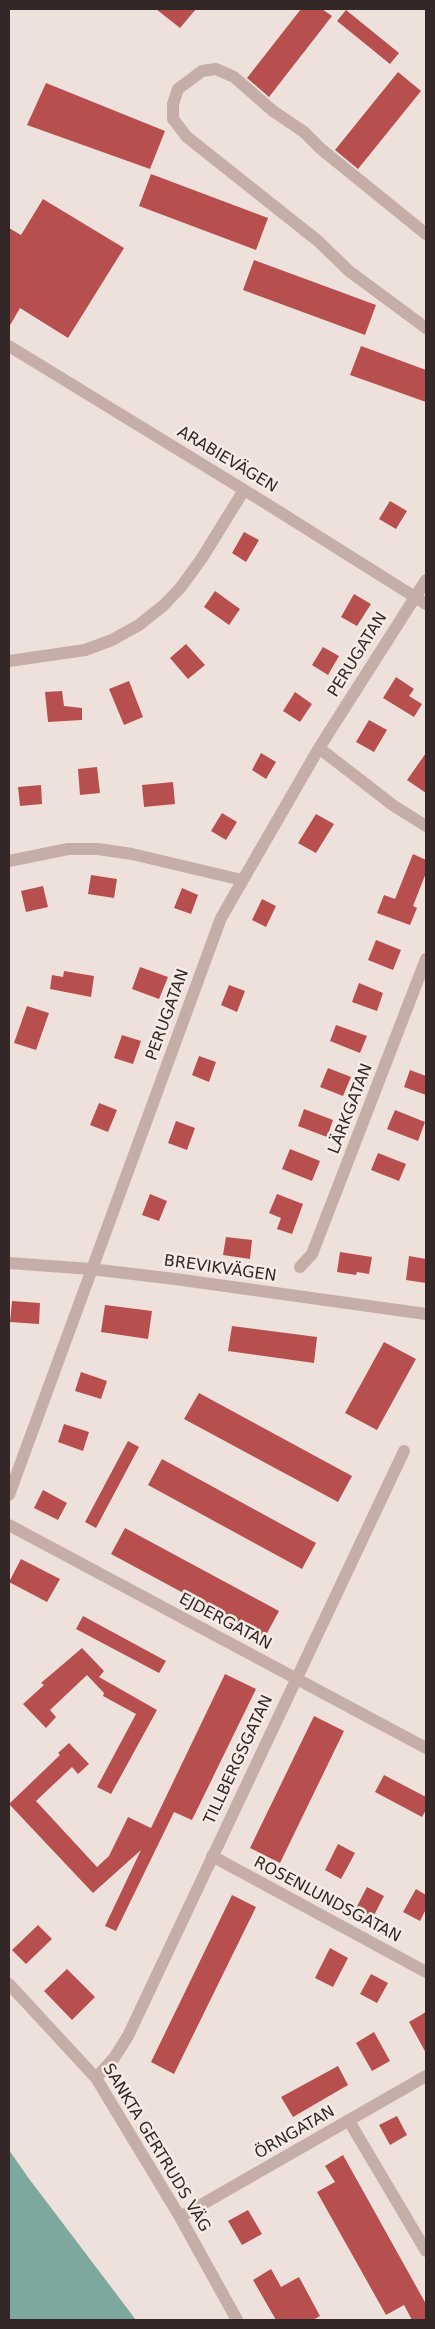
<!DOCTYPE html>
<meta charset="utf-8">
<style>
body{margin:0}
#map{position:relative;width:435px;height:2329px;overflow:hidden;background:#eee0db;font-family:"DejaVu Sans",sans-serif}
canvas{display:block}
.frame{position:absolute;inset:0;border:10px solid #332827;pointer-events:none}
</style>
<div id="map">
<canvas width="435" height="2329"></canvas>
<div class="frame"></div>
</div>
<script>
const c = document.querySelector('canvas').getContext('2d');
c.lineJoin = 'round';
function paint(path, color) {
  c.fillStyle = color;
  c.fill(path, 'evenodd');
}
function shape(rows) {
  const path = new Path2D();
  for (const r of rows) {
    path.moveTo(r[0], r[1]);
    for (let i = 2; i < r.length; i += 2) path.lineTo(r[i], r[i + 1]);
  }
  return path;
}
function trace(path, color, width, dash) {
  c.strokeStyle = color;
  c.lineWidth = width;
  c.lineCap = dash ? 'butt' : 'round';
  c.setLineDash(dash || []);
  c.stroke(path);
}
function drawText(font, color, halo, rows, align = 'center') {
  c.font = font + ' "DejaVu Sans",sans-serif';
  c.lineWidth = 5;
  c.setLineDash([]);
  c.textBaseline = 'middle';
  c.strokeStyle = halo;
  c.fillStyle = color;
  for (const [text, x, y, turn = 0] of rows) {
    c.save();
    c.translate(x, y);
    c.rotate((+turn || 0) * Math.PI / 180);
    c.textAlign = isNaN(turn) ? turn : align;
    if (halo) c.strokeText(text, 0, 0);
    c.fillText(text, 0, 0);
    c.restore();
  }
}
paint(shape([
 [9,2150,27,2176,136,2320,9,2320]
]), '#7da89f');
paint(shape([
 [156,9,196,9,180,28],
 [301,9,322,9,332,16,269,97,247,78],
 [346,10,399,53,390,64,337,21],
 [398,72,421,91,358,169,335,150],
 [46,83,165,131,150,169,27,125],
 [151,174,268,218,256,250,139,206],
 [43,199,124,248,68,338,20,308,9,327,9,228,21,235],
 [254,260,376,305,365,335,243,290],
 [361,346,426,370,426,402,350,375],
 [390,501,407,511,396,529,379,519],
 [244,532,259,540,246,562,232,553],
 [215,591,240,609,229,625,204,607],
 [354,594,371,604,357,626,341,617],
 [186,644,205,665,188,679,170,658],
 [323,647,339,656,328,675,312,665],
 [396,677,414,689,409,696,422,704,414,717,383,698],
 [129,681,143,717,124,725,109,689],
 [62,691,64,706,82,708,82,720,48,722,45,692],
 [295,692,312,704,300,722,283,711],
 [369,720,387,730,374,752,356,742],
 [261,753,276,762,266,779,252,770],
 [426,753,426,793,407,780],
 [97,767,100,793,80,795,78,769],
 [173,782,175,804,144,807,142,785],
 [41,785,42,804,20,806,18,787],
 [222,813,237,822,226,840,211,831],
 [316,814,334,824,316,853,298,843],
 [413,854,426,860,426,873,413,906,417,908,410,925,377,913,384,895,395,899],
 [91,875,117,879,114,898,88,894],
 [43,886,48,907,26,912,21,891],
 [182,888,198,895,191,914,174,908],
 [262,899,276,906,266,927,252,920],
 [376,940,401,950,393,970,368,960],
 [140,967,168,977,159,999,132,989],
 [64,971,94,976,91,997,50,989,52,975,63,977],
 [359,983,383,993,377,1011,352,1002],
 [229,985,245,991,237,1012,221,1005],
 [27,1006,49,1013,36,1050,14,1043],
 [336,1025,367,1036,360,1053,330,1041],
 [122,1035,141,1041,133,1064,114,1058],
 [199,1056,216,1062,209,1082,192,1075],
 [328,1068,351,1077,343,1096,320,1087],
 [410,1070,426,1076,426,1095,404,1087],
 [99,1103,117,1110,108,1132,90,1125],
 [304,1109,333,1120,327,1137,298,1126],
 [395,1110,425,1122,418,1141,387,1129],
 [176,1121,195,1128,187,1150,168,1143],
 [290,1149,320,1161,312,1181,282,1169],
 [378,1153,406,1164,399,1181,371,1170],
 [150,1194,167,1201,159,1221,142,1215],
 [277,1194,303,1204,292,1234,277,1229,281,1218,269,1213],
 [226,1237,252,1240,250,1259,223,1255],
 [340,1252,372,1257,369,1274,357,1272,356,1275,337,1272],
 [409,1256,426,1259,426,1283,406,1280],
 [12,1301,40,1303,39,1324,10,1322],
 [105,1305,152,1311,148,1339,101,1332],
 [232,1326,317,1337,314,1363,228,1351],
 [384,1342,416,1359,377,1430,345,1413],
 [81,1372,107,1381,101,1399,75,1391],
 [199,1393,352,1476,338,1502,184,1419],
 [64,1424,89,1432,83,1451,58,1442],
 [128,1441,139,1447,96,1528,85,1522],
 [162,1459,316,1543,302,1569,148,1485],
 [43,1490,67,1503,58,1520,34,1508],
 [125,1528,279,1611,265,1637,111,1554],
 [21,1559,60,1579,47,1602,9,1582],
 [83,1616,166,1661,159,1673,76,1629],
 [82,1648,104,1671,99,1677,157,1710,111,1794,97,1787,136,1714,103,1696,104,1693,87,1675,50,1710,56,1717,46,1728,23,1704,44,1685,41,1683],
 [225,1674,256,1689,192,1820,174,1812,116,1931,105,1926,141,1850,93,1893,9,1804,60,1755,58,1753,69,1743,89,1764,78,1774,72,1767,36,1801,97,1867,109,1856,128,1817,151,1828],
 [314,1716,344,1731,280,1863,250,1848],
 [384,1775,426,1797,426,1810,422,1817,375,1792],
 [338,1844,355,1853,341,1879,325,1870],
 [367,1887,384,1896,371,1921,354,1912],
 [416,1889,426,1895,426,1909,420,1921,403,1912],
 [232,1895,256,1907,174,2074,151,2062],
 [38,1925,52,1939,26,1964,12,1950],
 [330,1948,348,1958,333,1987,315,1978],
 [67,1969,95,1997,72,2020,44,1991],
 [371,1974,388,1983,377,2003,360,1994],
 [426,2012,426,2053,409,2022],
 [374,2032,390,2061,372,2071,356,2043],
 [338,2066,348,2085,293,2117,281,2097],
 [397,2116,407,2135,390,2145,379,2125],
 [343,2155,426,2304,426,2320,412,2320,404,2305,386,2315,317,2192,335,2182,325,2166],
 [248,2210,262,2234,242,2245,228,2221],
 [271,2269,281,2287,299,2277,320,2316,313,2320,276,2320,253,2280]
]), '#b84f4f');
trace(shape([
 [426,234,321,149,304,132,273,111,234,77,216,69,202,71,178,89,173,104,173,119,187,137,318,241,349,271,426,328],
 [9,346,267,504,426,604],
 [9,661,85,650,112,640,139,625,164,605,181,587,202,558,244,490],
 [319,748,394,806,426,826],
 [9,861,68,849,98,849,132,854,242,880],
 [9,1263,91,1269,175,1279,426,1314],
 [300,1267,312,1254,426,959],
 [9,1495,221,918,319,748,426,580],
 [9,1525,426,1748],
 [212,1856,426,1972],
 [9,1984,96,2078,180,2217,237,2320],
 [96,2078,114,2058,128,2036,404,1451],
 [349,2121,426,2251],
 [180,2217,426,2076]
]), '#c5aea8', 12);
drawText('16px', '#332827', '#f7ebe6', [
 ["ARABIEVÄGEN",227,460,31],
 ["PERUGATAN",358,655,-58],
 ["PERUGATAN",168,1015,-70],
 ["LÄRKGATAN",351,1109,-69],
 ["BREVIKVÄGEN",220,1269,8],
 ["EJDERGATAN",225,1622,28],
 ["TILLBERGSGATAN",239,1760,-65],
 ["ROSENLUNDSGATAN",327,1900,28],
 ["ÖRNGATAN",295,2133,-30],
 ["SANKTA GERTRUDS VÄG",156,2148,59]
]);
</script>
